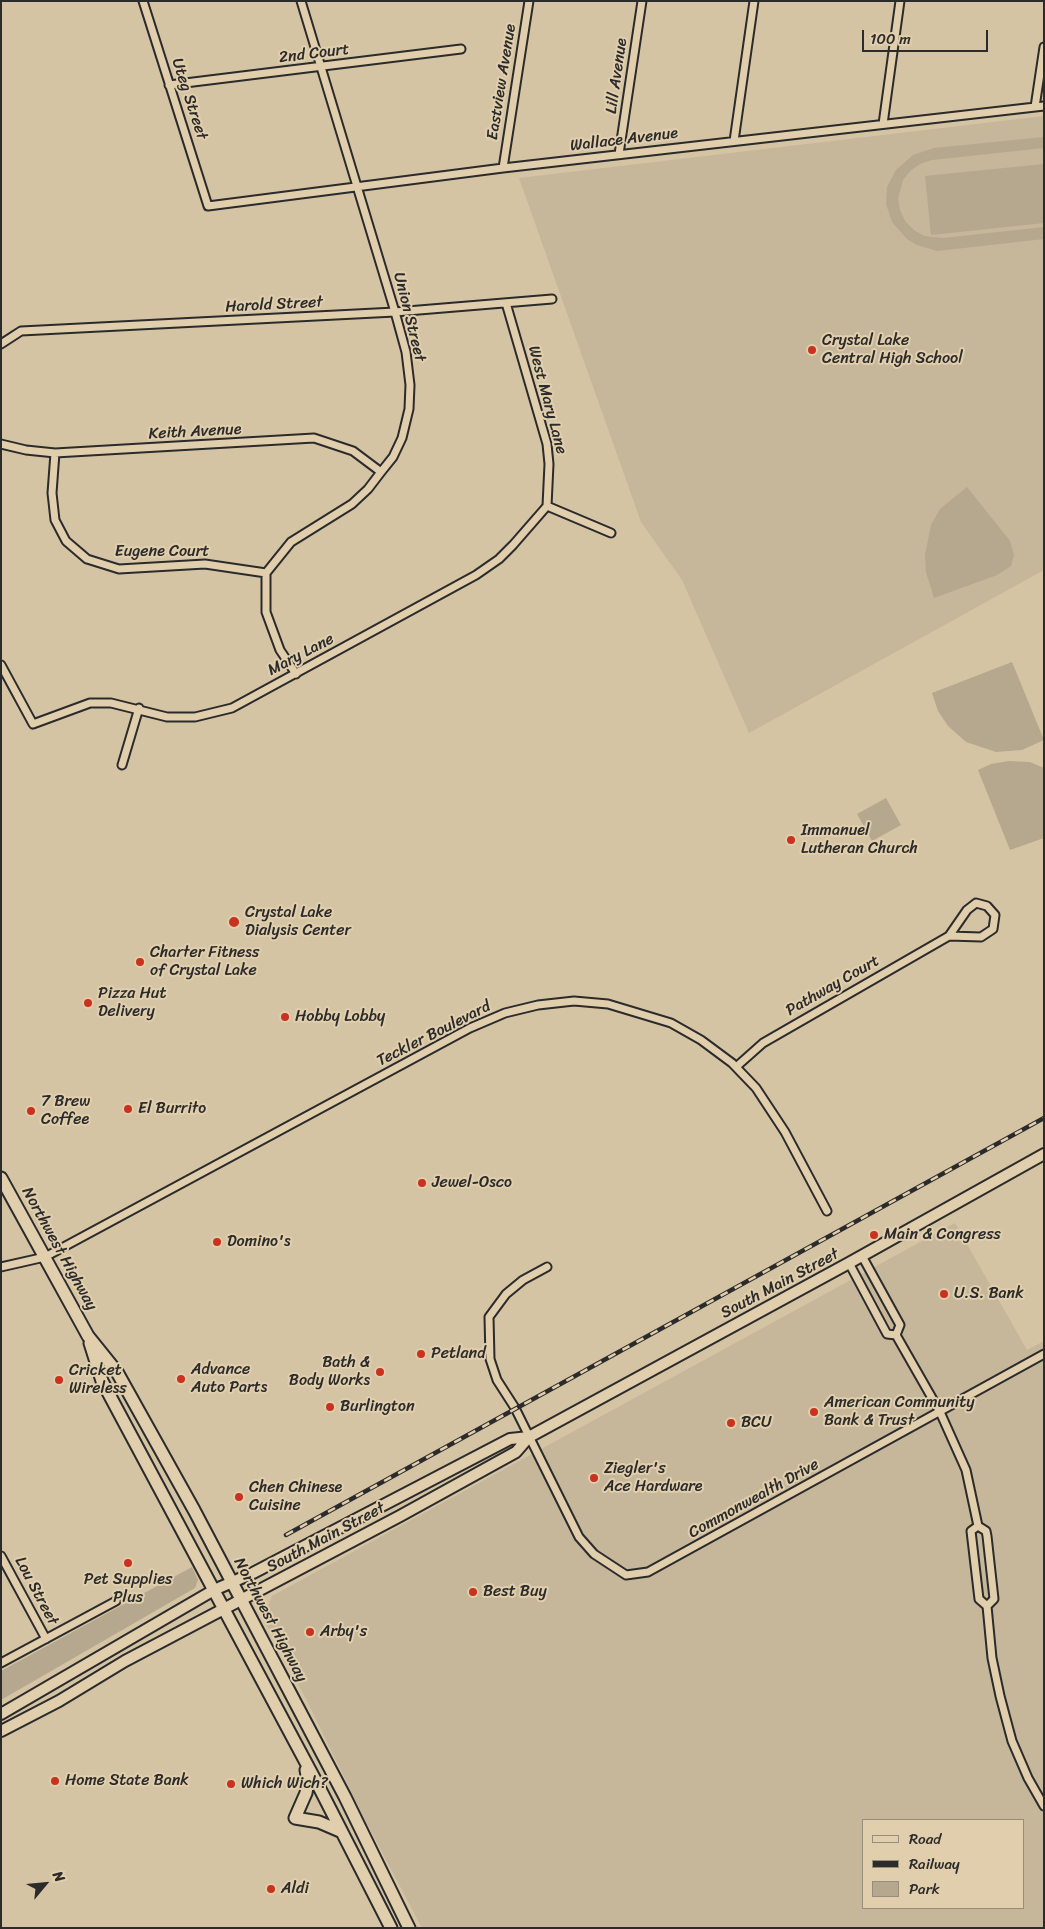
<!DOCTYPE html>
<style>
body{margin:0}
#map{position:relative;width:1045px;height:1929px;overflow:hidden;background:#d5c4a4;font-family:Sriracha,sans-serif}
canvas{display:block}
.frame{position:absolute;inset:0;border:2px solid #2b2b2b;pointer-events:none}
.legend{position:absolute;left:862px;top:1819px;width:162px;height:90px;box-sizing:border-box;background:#e0ceac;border:1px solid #988d78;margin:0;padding:6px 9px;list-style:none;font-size:15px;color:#2b2b2b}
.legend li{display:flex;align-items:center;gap:10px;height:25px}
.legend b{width:25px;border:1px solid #988d78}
.north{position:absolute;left:20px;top:1859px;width:50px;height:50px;-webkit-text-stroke:4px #e0ceac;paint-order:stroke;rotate:62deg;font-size:14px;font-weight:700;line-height:20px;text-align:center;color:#2b2b2b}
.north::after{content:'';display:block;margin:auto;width:18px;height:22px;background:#2b2b2b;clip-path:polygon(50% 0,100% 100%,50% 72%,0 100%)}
.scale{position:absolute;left:862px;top:30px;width:126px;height:22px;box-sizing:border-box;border:2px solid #2b2b2b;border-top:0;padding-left:6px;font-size:15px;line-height:18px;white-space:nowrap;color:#2b2b2b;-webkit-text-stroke:4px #e0ceac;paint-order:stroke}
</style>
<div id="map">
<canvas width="1045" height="1929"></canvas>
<div class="frame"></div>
<ul class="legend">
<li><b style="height:6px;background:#e0ceac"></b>Road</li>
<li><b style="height:6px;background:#2b2b2b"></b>Railway</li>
<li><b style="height:14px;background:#b5a88e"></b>Park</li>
</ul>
<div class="north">N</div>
<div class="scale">100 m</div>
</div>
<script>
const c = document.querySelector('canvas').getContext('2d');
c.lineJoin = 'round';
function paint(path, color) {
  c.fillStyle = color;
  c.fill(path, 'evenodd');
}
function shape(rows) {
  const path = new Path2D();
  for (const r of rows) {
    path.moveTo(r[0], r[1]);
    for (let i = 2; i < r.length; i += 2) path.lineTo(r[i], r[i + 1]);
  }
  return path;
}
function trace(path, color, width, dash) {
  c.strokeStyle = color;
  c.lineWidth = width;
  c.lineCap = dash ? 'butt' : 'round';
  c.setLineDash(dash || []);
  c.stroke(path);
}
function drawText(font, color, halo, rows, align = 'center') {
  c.font = font + ' Sriracha,sans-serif';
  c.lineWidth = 4;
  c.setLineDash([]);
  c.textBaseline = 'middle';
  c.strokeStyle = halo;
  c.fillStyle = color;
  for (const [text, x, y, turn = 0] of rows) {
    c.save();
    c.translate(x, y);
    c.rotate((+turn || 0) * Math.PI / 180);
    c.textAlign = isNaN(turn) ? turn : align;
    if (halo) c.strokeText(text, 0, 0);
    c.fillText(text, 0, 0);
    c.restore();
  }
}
paint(shape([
 [1044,116,1044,570,749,733,682,580,641,522,519,178],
 [955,1223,1027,1350,1044,1341,1044,1928,422,1928,365,1820,307,1701,263,1618,272,1596],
 [864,1820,1024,1820,1024,1908,864,1908]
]), '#c6b69a');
paint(shape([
 [1044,137,1044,148,932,160,920,164,910,171,903,180,898,198,900,210,905,221,914,230,924,236,943,238,1044,227,1044,239,937,251,917,245,907,239,892,222,886,204,887,187,896,170,913,155,934,148],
 [1044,164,1044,223,931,235,925,176],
 [967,487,1010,541,1014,555,1011,566,997,575,934,598,926,572,925,555,931,525,940,509],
 [1012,662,1044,740,1022,750,996,752,966,742,948,726,938,711,932,693],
 [1009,761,1030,762,1044,768,1044,838,1010,850,978,770,991,764],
 [886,798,901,825,872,841,857,814],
 [192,1567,198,1580,195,1588,1,1700,1,1671]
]), '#b5a88e');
const street = shape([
 [143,1,208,206,503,168,1044,106],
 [169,85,461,49],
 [1035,107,1044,47],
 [883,124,900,1],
 [734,141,754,1],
 [619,154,642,1],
 [503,168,529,1],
 [506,303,547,444,549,464,547,506],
 [1,344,21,331,395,312,552,299],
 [1,444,26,450,55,453,314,438,353,451,381,472],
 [55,453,52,493,55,520,66,541,87,559,119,569,205,564,266,573],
 [547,506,611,533],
 [1,665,33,724,90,703,111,703,167,717,195,717,232,708,476,575,499,559,513,545,547,506],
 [296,674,280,650,266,612,266,573,291,542,352,504,368,489,381,472,393,457,402,438,409,409,410,385,406,352,395,312,301,1],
 [122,765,139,708],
 [736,1067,763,1043,949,936,981,937,993,929,995,915,987,906,976,903,967,910,949,936],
 [862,1256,900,1325,896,1335,940,1412,966,1470,978,1526,986,1531,987,1536,994,1599,987,1606],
 [849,1263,887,1334,896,1335],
 [1,1267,45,1257,470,1028,505,1013,538,1005,574,1001,608,1004,671,1023,701,1040,732,1063,756,1088,785,1132,827,1211],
 [547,1267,523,1280,506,1294,489,1317,490,1359,497,1380,515,1408,579,1537,594,1554,626,1575,648,1572,1044,1354],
 [978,1526,971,1531,979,1599,987,1606,992,1658,1000,1696,1012,1741,1028,1778,1044,1806],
 [1,1556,46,1639],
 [1,1663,116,1601]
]);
const secondary = shape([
 [1,1714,214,1590,253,1573,510,1439,529,1437],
 [1,1731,59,1701,125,1661,400,1516,516,1452,529,1437,849,1263,1044,1154]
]);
const primary = shape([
 [1,1178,88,1336,117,1372,194,1510,345,1797,409,1928],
 [90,1343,102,1381,319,1787,391,1928],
 [306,1770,308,1781,306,1793,295,1818,319,1822,340,1831]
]);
trace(street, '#2b2b2b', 11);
trace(secondary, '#2b2b2b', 14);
trace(primary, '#2b2b2b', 15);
trace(street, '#e0ceac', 7);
trace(secondary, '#e0ceac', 10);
trace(primary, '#e0ceac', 11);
const rail = shape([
 [286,1535,1044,1118]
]);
trace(rail, '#2b2b2b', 4.5);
trace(rail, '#e0ceac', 2.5, [8]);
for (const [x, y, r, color] of [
 [812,350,5,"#c8321e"],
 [791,840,5,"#c8321e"],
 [234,922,6,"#c8321e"],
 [140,962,5,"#c8321e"],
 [88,1003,5,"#c8321e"],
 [285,1017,5,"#c8321e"],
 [128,1109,5,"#c8321e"],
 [31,1111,5,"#c8321e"],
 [422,1183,5,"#c8321e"],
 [874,1235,5,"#c8321e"],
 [217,1242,5,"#c8321e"],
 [944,1294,5,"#c8321e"],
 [421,1354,5,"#c8321e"],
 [380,1372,5,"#c8321e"],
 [181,1379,5,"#c8321e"],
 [59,1380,5,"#c8321e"],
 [330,1407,5,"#c8321e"],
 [814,1412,5,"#c8321e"],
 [731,1423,5,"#c8321e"],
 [594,1478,5,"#c8321e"],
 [239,1497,5,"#c8321e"],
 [128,1563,5,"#c8321e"],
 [473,1592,5,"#c8321e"],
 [310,1632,5,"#c8321e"],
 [55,1781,5,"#c8321e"],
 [231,1784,5,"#c8321e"],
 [271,1889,5,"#c8321e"]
]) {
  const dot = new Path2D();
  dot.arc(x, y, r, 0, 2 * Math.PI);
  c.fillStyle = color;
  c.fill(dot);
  trace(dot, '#e0ceac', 2);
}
drawText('16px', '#2b2b2b', '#e0ceac', [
 ["2nd Court",314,54,-7],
 ["Lill Avenue",617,76,-82],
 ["Eastview Avenue",502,82,-81],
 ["Uteg Street",189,99,72],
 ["Wallace Avenue",624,140,-7],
 ["Harold Street",274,305,-3],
 ["Union Street",409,317,76],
 ["West Mary Lane",547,400,75],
 ["Keith Avenue",195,432,-3],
 ["Eugene Court",162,552],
 ["Mary Lane",301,655,-28],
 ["Pathway Court",833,986,-30],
 ["Teckler Boulevard",434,1034,-27],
 ["Northwest Highway",59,1249,61],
 ["South Main Street",780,1284,-28],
 ["Commonwealth Drive",754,1499,-29],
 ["South Main Street",326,1538,-28],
 ["Lou Street",36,1591,62],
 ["Northwest Highway",270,1620,62]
]);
drawText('16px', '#2b2b2b', '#e0ceac', [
 ["Crystal Lake",822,341],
 ["Central High School",822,359],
 ["Immanuel",801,831],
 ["Lutheran Church",801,849],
 ["Crystal Lake",245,913],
 ["Dialysis Center",245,931],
 ["Charter Fitness",150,953],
 ["of Crystal Lake",150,971],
 ["Pizza Hut",98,994],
 ["Delivery",98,1012],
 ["Hobby Lobby",295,1017],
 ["7 Brew",41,1102],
 ["Coffee",41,1120],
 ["El Burrito",138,1109],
 ["Jewel-Osco",432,1183],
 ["Main & Congress",884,1235],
 ["Domino's",227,1242],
 ["U.S. Bank",954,1294],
 ["Petland",431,1354],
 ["Bath &",370,1363,"right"],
 ["Body Works",370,1381,"right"],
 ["Advance",191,1370],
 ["Auto Parts",191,1388],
 ["Cricket",69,1371],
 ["Wireless",69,1389],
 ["American Community",824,1403],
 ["Bank & Trust",824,1421],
 ["Burlington",340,1407],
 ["BCU",741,1423],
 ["Ziegler's",604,1469],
 ["Ace Hardware",604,1487],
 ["Chen Chinese",249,1488],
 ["Cuisine",249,1506],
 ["Pet Supplies",128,1580,"center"],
 ["Plus",128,1598,"center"],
 ["Best Buy",483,1592],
 ["Arby's",320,1632],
 ["Home State Bank",65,1781],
 ["Which Wich?",241,1784],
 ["Aldi",281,1889]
], 'left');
</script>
